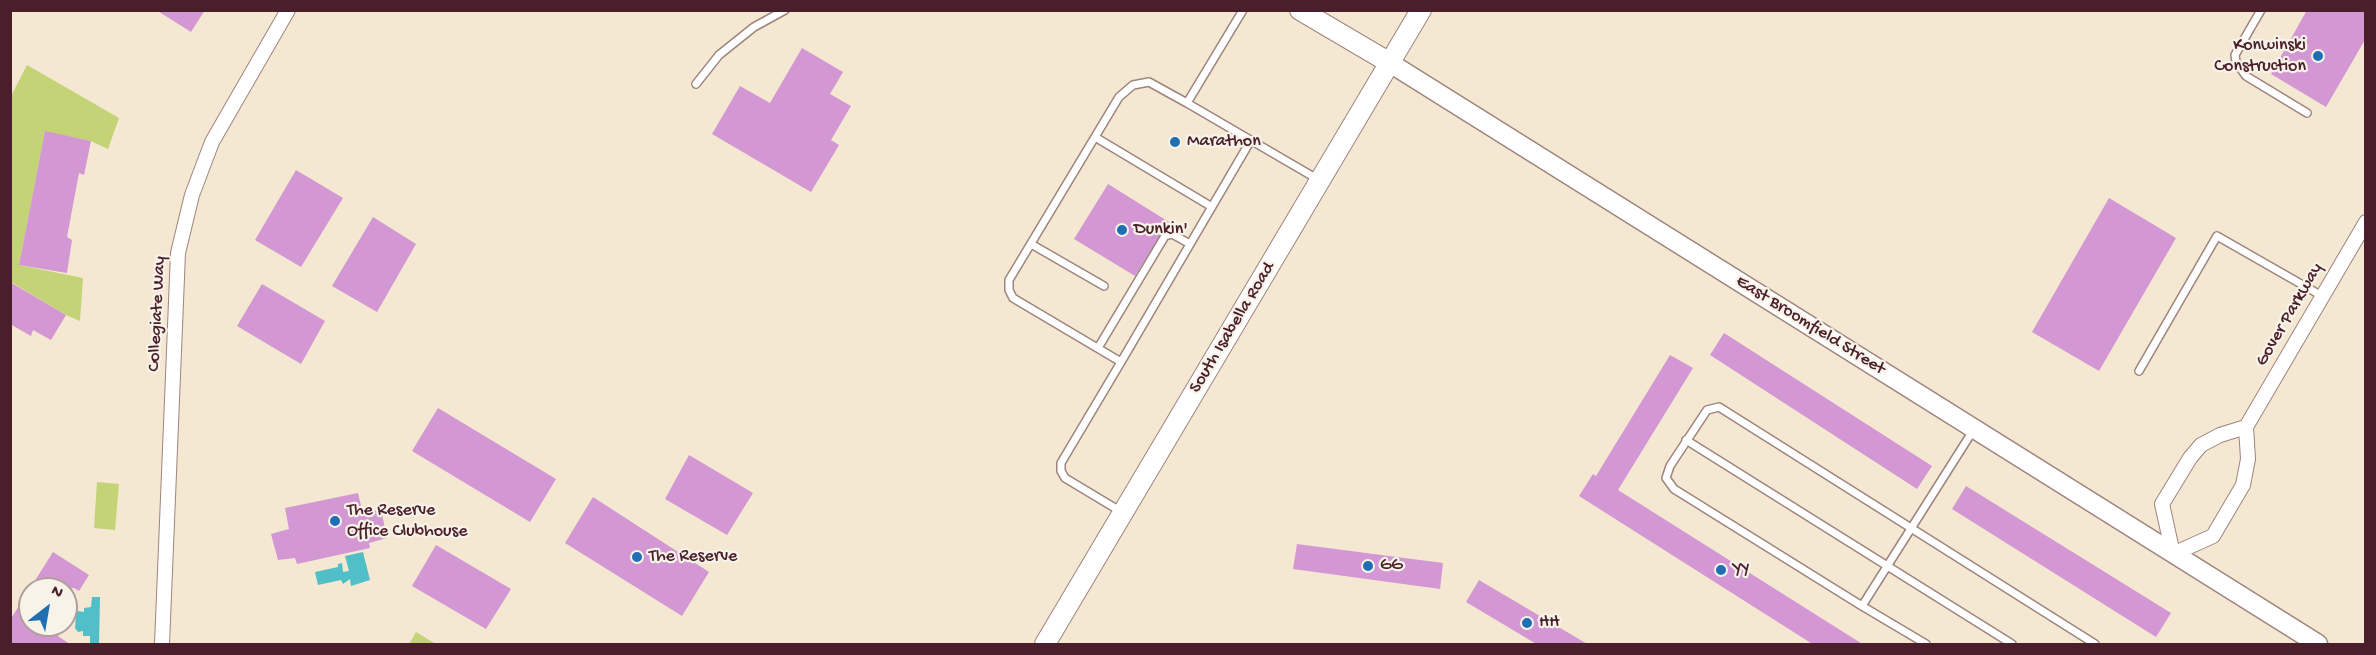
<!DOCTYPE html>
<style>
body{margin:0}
#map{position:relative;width:2376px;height:655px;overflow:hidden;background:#f4e8d2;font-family:"Gochi Hand",sans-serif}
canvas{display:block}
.frame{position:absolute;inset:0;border:12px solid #4a1f2b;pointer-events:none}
.north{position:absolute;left:18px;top:577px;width:60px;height:60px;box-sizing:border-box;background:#f7f3e8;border:2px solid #b29e9c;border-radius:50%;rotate:31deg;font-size:16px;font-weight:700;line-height:24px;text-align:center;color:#4a1f2b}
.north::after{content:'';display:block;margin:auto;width:21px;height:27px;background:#1f6fb2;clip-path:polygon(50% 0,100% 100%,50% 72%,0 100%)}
</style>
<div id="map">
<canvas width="2376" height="655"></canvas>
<div class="frame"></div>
<div class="north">N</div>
</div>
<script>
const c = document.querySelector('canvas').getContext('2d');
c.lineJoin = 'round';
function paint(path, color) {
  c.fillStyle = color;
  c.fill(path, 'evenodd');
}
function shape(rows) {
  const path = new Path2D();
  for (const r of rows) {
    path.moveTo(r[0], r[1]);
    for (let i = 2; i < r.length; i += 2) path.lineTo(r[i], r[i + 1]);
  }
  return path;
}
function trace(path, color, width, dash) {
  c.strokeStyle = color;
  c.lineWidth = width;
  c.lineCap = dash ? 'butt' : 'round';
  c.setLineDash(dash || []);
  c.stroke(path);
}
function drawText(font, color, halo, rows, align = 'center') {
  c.font = font + ' "Gochi Hand",sans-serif';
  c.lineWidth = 4.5;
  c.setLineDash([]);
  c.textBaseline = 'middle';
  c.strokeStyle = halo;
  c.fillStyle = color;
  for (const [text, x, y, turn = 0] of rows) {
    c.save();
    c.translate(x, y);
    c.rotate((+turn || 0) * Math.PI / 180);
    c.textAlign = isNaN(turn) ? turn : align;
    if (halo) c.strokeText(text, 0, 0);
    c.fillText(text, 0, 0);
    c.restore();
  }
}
paint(shape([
 [27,65,119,118,108,149,91,141,45,132,19,265,83,278,80,321,66,315,11,282,11,96],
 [97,482,119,484,115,530,94,528],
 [416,632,436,644,409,644]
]), '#c4d375');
paint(shape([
 [363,552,370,580,351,586,350,579,343,584,341,580,318,585,315,572,338,567,338,564,342,563,343,572,349,571,345,556],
 [92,597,100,597,99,644,90,644,90,636,83,636,83,631,78,632,75,628,76,614,78,611,84,612,84,608,91,607]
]), '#51bfc7');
paint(shape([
 [156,10,205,10,191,32],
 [2307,10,2366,10,2366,38,2326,107,2271,74],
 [802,48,843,72,830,94,851,106,831,140,839,145,811,192,712,134,740,86,770,103],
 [45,131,91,141,84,175,79,173,67,237,72,240,67,273,19,265],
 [296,170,343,198,301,267,255,240],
 [1108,184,1169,222,1135,276,1074,239],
 [2109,198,2176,238,2099,371,2032,332],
 [373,217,416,244,377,312,332,286],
 [10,282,66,315,51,340,33,330,31,336,10,324],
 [262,284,325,321,301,364,237,326],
 [1724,333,1932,466,1917,489,1710,355],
 [1670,355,1693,368,1618,490,1864,645,1814,645,1579,496,1593,474,1596,476],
 [438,408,556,479,530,522,412,451],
 [689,455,753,493,727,535,665,499],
 [1966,486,2171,613,2156,637,1952,509],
 [358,493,363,514,381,509,387,538,369,543,370,548,297,564,295,558,278,560,271,534,289,529,285,508],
 [593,497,709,572,682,616,565,543],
 [1297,544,1443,563,1440,589,1293,569],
 [436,545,511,589,486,629,412,586],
 [53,552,89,575,79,591,74,588,30,589,30,625,64,625,58,636,71,645,10,645,10,620],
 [1479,580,1589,645,1538,645,1466,602]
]), '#d397d4');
const service = shape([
 [1243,10,1187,103,1319,180],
 [2261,10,2235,55,2236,62,2246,76,2307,113],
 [696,84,719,55,754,27,785,10],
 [1095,137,1212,207],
 [1031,244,1104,286],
 [1098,348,1165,236,1172,234,1190,244],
 [1121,362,1251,140],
 [2139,371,2217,236,2322,296],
 [1686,440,2012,644],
 [1120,511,1065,478,1061,471,1061,463,1121,362,1013,298,1009,290,1009,280,1119,97,1133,85,1149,82,1187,103],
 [1862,606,1674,489,1666,478,1670,466,1707,410,1719,407,2095,644],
 [1926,644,1862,606,1974,429]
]);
const minor = shape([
 [2246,427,2220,435,2201,445,2190,458,2162,504,2173,554,2213,536,2243,485,2248,459,2246,427,2366,222],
 [162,644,178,253,192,195,212,142,288,10]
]);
const tertiary = shape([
 [1390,63,2318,644]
]);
const secondary = shape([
 [1300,10,1390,63],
 [1045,644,1421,10]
]);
trace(service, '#9f847e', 10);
trace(minor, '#9f847e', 16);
trace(tertiary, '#9f847e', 21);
trace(secondary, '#9f847e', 22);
trace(service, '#fff', 7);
trace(minor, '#fff', 14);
trace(tertiary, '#fff', 18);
trace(secondary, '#fff', 20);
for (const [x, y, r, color] of [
 [2318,56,6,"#1f6fb2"],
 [1175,142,6,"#1f6fb2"],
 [1122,230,6,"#1f6fb2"],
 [335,521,6,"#1f6fb2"],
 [637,557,6,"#1f6fb2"],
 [1368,566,6,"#1f6fb2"],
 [1721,570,6,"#1f6fb2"],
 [1527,623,6,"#1f6fb2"]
]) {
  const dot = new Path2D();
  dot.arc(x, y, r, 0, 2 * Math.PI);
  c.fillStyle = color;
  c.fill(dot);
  trace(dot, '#f7f3e8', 2);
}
drawText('18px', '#4a1f2b', '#f7f3e8', [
 ["Konwinski",2306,46,"right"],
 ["Construction",2306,67,"right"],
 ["Marathon",1187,142],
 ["Dunkin'",1134,230],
 ["The Reserve",347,511],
 ["Office Clubhouse",347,532],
 ["The Reserve",649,557],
 ["GG",1380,566],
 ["YY",1733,570],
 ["HH",1539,623]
], 'left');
drawText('18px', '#4a1f2b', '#f7f3e8', [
 ["Collegiate Way",158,314,-87],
 ["Gover Parkway",2290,315,-60],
 ["East Broomfield Street",1810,326,32],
 ["South Isabella Road",1233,328,-59]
]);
</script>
